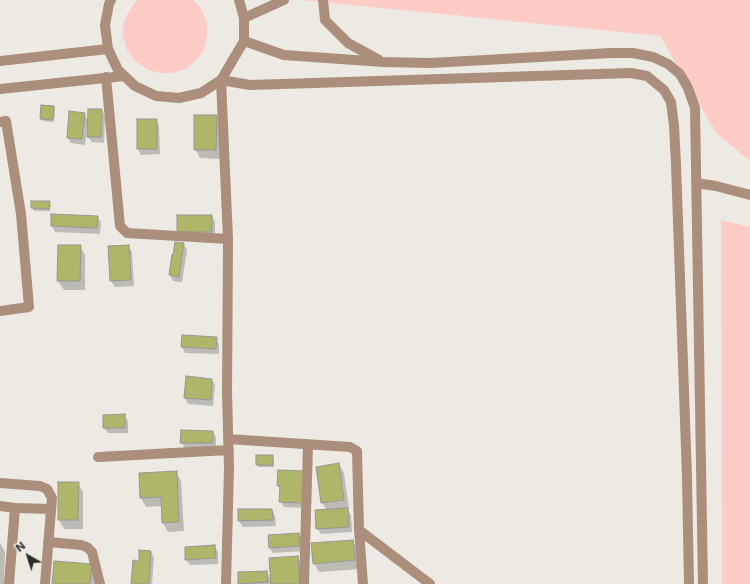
<!DOCTYPE html>
<style>
body{margin:0}
#map{position:relative;width:750px;height:584px;overflow:hidden;background:#edeae4;font-family:Inter,sans-serif}
canvas{display:block}
.north{position:absolute;left:8px;top:536px;width:40px;height:40px;-webkit-text-stroke:3px #edeae4;paint-order:stroke;rotate:321deg;font-size:11px;font-weight:700;line-height:16px;text-align:center;color:#2d2c2a}
.north::after{content:'';display:block;margin:auto;width:14px;height:18px;background:#2d2c2a;clip-path:polygon(50% 0,100% 100%,50% 72%,0 100%)}
</style>
<div id="map">
<canvas width="750" height="584"></canvas>
<div class="north">N</div>
</div>
<script>
const c = document.querySelector('canvas').getContext('2d');
c.lineJoin = 'round';
function paint(path, color) {
  c.fillStyle = color;
  c.fill(path, 'evenodd');
}
function shape(rows) {
  const path = new Path2D();
  for (const r of rows) {
    path.moveTo(r[0], r[1]);
    for (let i = 2; i < r.length; i += 2) path.lineTo(r[i], r[i + 1]);
  }
  return path;
}
function trace(path, color, width, dash) {
  c.strokeStyle = color;
  c.lineWidth = width;
  c.lineCap = dash ? 'butt' : 'round';
  c.setLineDash(dash || []);
  c.stroke(path);
}
paint(shape([
 [137,0,193,0,201,8,207,22,207,36,204,50,196,61,185,69,172,73,159,73,146,69,135,61,127,50,123,37,123,24,129,11],
 [302,0,750,0,750,161,716,133,660,36],
 [721,220,750,227,750,584,722,584]
]), '#fdccc6');
paint(shape([
 [54,106,55,109,54,122,43,121,41,119],
 [102,110,105,116,104,143,92,142,88,137,88,127,87,127,85,145,71,143,68,138,84,114,89,122],
 [216,116,222,125,221,159,200,158,195,149],
 [156,120,159,126,160,154,141,155,138,149],
 [32,202,49,202,51,205,50,211,34,211,32,208],
 [52,215,97,217,101,222,100,234,55,232,52,226],
 [212,216,215,222,215,238,181,238],
 [184,244,187,250,182,282,173,281,170,275,172,256],
 [59,246,80,246,85,255,85,290,64,290,58,281],
 [128,246,132,252,134,286,115,287,111,281,109,247],
 [216,338,219,344,219,354,185,353,182,347],
 [212,380,215,385,213,406,188,404,185,398],
 [124,415,128,421,128,433,108,433,104,428],
 [213,432,216,437,216,449,185,448,181,442],
 [272,456,274,459,274,467,258,467,257,464],
 [339,464,344,473,349,509,347,509,351,515,352,532,321,534,317,528,327,510,322,503,317,468],
 [176,472,181,481,184,531,168,532,163,523,162,506,146,507,141,498],
 [303,472,305,508,284,507,280,501,281,491,278,485],
 [78,483,83,492,83,529,64,529,59,520],
 [272,510,275,516,276,526,243,527,239,521],
 [299,534,302,540,303,551,273,553,270,548],
 [353,541,358,550,360,569,319,572,314,563],
 [0,543,5,552,4,584,0,584],
 [214,546,218,552,218,564,190,565,186,559],
 [150,552,154,557,152,584,132,584,140,562],
 [297,557,303,566,304,584,239,584,239,573,267,572,271,580],
 [91,565,96,584,53,584]
]), '#0003');
const building = shape([
 [41,105,54,106,53,120,40,119,41,105],
 [88,109,102,109,101,137,87,137,88,109],
 [69,111,85,113,82,139,67,138,69,111],
 [194,115,217,115,216,150,194,150,194,115],
 [137,119,157,119,157,149,137,149,137,119],
 [31,201,50,201,49,209,31,208,31,201],
 [51,214,98,216,97,228,51,226,51,214],
 [177,215,212,215,212,232,177,232,177,215],
 [175,242,184,243,179,277,169,275,172,254,173,255,175,242],
 [58,245,81,245,80,281,57,281,58,245],
 [129,245,131,280,110,281,108,246,129,245],
 [182,335,217,337,216,349,181,347,182,335],
 [186,376,212,379,211,400,184,398,186,376],
 [125,414,125,428,103,428,103,415,125,414],
 [181,430,213,431,213,443,180,443,181,430],
 [256,455,273,455,273,465,256,465,256,455],
 [339,463,344,500,321,503,316,467,339,463],
 [278,470,304,471,302,503,279,502,280,486,277,486,278,470],
 [177,471,179,522,162,523,161,497,140,498,139,473,177,471],
 [58,482,79,482,78,520,58,520,58,482],
 [348,508,349,527,316,529,315,510,348,508],
 [238,509,272,509,273,520,238,521,238,509],
 [299,533,300,546,269,548,268,535,299,533],
 [353,540,355,560,313,564,311,543,353,540],
 [215,545,216,558,185,560,185,547,215,545],
 [139,550,151,551,149,584,131,584,133,560,139,561,139,550],
 [298,556,300,584,271,584,269,558,298,556],
 [54,561,92,564,90,584,52,584,54,561],
 [267,571,268,582,238,584,238,572,267,571]
]);
paint(building, '#afb66a');
trace(building, '#969791', 1);
trace(shape([
 [111,0,109,4,105,25,108,49,118,70,135,86,156,96,179,98,201,93,221,80,244,41,244,18,239,0],
 [323,0,325,20,348,43,379,60],
 [244,18,284,0],
 [244,41,284,55,383,62,431,63,611,53,633,53,653,57,668,64,680,74,688,88,695,108,703,584],
 [0,61,108,49],
 [106,77,120,226,127,233,228,239],
 [221,80,250,85,631,73,647,76,664,90,671,102,674,126,676,164,687,477,689,584],
 [221,80,228,239,227,393,229,468,226,584],
 [0,89,124,76],
 [0,122,6,121,21,214,29,307,0,311],
 [696,183,716,186,750,195],
 [228,439,350,447,357,451,359,530,430,584],
 [98,457,229,450],
 [0,483,40,486,47,489,52,498,45,584],
 [0,506,15,508,51,509],
 [359,530,363,584],
 [48,542,81,545,87,547,92,552,100,584],
 [9,584,15,508],
 [304,584,308,444]
]), '#ab8e7b', 10);
</script>
